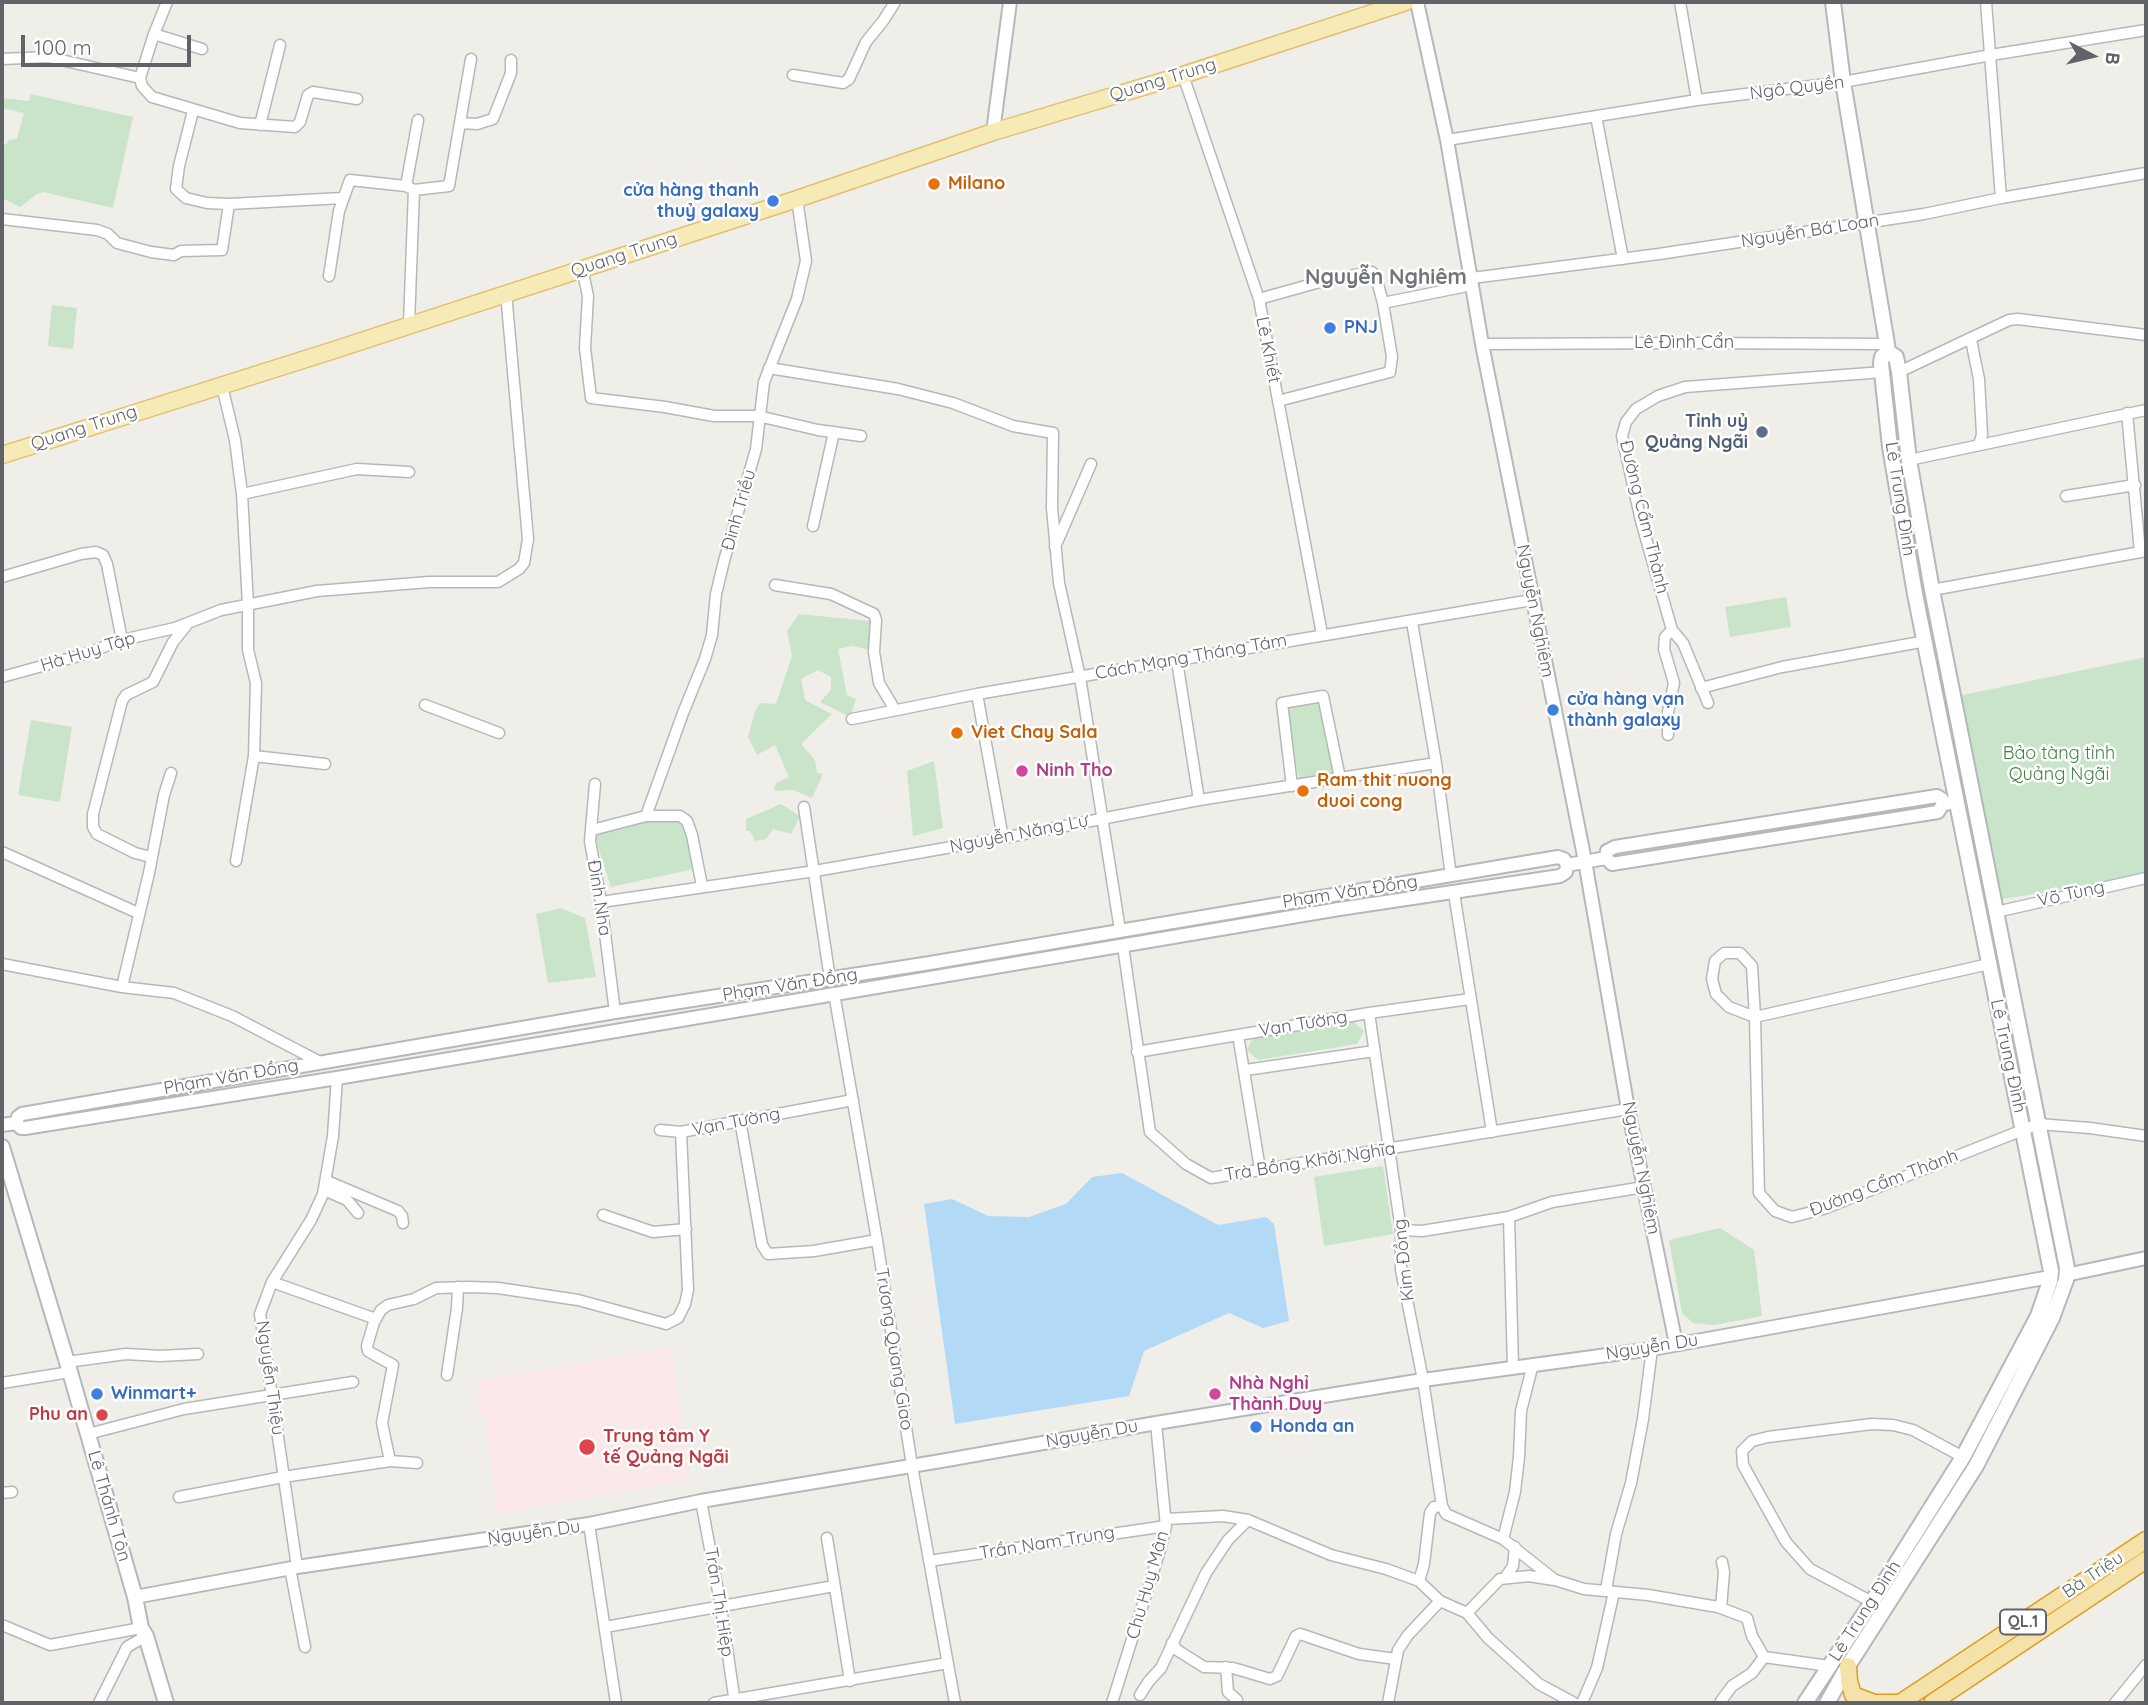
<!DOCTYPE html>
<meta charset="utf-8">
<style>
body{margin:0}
#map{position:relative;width:2148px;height:1705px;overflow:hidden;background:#f0eee9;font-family:Quicksand,sans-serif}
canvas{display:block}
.frame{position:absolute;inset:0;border:4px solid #606367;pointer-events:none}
.north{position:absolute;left:2057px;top:21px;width:70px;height:70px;-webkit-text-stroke:5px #fff;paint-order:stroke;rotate:97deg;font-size:19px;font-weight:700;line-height:28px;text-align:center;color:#606367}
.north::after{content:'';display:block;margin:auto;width:24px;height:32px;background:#606367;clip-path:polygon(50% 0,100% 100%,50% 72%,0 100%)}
.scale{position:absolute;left:21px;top:35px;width:170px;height:32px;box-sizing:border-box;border:4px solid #606367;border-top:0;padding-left:9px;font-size:21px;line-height:24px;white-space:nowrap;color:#606367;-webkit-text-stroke:5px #fff;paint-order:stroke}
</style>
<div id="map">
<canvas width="2148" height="1705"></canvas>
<div class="frame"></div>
<div class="north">B</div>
<div class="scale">100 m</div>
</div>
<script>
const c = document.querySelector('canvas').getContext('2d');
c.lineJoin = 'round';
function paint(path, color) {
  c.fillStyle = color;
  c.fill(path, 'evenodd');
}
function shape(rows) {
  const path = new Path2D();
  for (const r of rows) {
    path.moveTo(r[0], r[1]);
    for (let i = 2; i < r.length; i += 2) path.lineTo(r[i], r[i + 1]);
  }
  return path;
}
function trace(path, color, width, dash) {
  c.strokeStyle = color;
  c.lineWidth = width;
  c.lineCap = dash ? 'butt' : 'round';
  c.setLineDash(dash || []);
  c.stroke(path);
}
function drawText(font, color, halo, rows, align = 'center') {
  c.font = font + ' Quicksand,sans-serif';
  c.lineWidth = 5;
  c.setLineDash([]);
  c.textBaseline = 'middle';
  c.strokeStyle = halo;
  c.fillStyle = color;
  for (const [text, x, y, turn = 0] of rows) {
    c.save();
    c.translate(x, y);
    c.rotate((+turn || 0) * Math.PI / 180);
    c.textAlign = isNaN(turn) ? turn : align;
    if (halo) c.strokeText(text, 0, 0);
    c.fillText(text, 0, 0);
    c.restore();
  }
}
paint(shape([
 [672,1347,689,1480,497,1514,484,1414,477,1413,479,1380]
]), '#fae9e8');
paint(shape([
 [31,94,133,117,113,208,43,192,37,194,20,207,2,198,2,143,6,145,9,140,17,139,24,113,2,108,2,98,29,101],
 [52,305,77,308,73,349,48,346],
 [1786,597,1791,627,1730,637,1725,607],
 [799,614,870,621,869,650,853,646,838,649,847,695,856,699,850,717,820,702,831,690,831,677,818,670,801,679,805,700,832,714,801,744,815,760,817,773,823,774,812,798,793,790,774,791,776,783,789,777,775,745,757,755,748,737,755,711,760,703,776,704,792,656,787,631],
 [2146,657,2146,876,1997,900,1958,696],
 [1329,697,1341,771,1299,779,1284,704],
 [31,720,72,727,60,802,18,795],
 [934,761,943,828,913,836,907,771],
 [781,804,800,816,791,834,773,829,766,839,755,841,750,831,746,831,746,819],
 [683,813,694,869,611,887,592,828],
 [561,908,585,918,596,977,548,983,536,914],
 [1354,1022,1364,1031,1357,1044,1258,1060,1247,1050,1253,1037],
 [1383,1166,1393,1234,1324,1246,1314,1177],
 [1720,1228,1754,1250,1762,1316,1714,1325,1693,1323,1682,1313,1669,1240]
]), '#c9e4c8');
paint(shape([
 [1122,1173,1218,1225,1266,1217,1274,1224,1289,1321,1263,1328,1229,1313,1144,1351,1129,1396,955,1424,924,1204,952,1199,988,1216,1029,1217,1066,1204,1092,1177]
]), '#b2daf6');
const minor = shape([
 [1680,2,1697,100],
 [1986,2,2001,198],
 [154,34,202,49],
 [2,59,48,57,140,78,142,86,152,97,240,123,295,127,300,122,308,95,313,92,357,99],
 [793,75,843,83,849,79,866,42,883,21,895,2],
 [1183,75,1259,299,1322,634],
 [140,78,154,34,167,2],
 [193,111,179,166,176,189,186,198,207,203,229,204,343,198],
 [1596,116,1623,259],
 [460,123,477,124,493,119,511,73,511,60],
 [260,125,280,45],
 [1447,140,1697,100,1843,82,1991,55,2146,30],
 [406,186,418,120],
 [2,219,97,230,108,234,117,243,151,252,174,255,181,251,222,250,229,204],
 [582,268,588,296,585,348,591,398,665,407,714,416,758,416,818,430,861,436],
 [329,276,339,211,350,180,406,186,414,190,449,186,471,59],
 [1472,278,1659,254,1924,214,2001,198,2146,173],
 [1259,299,1316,283,1368,272,1372,272,1376,277,1383,303,1392,357,1390,372,1278,401],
 [1383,303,1472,285],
 [409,324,414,190],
 [1971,340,1979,379,1982,435,1979,444],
 [1482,344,1690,343,1887,344],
 [769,368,898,389,953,403,1013,426,1053,433,1052,508,1059,583,1080,677,1120,930],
 [1899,372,2009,320,2018,319,2146,335],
 [222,386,235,440,242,494,248,605,248,650,256,683,254,756,236,861],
 [2127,413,2140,552],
 [1909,460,2146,410],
 [242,494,357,469,409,472],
 [2066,496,2135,485],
 [813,526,834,432],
 [1055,547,1091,464],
 [2,577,81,554,96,552,103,555,107,564,122,640],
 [775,585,831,594,874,614,876,620,874,652,879,683,895,710],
 [1932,590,2146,551],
 [1412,622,1436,763,1451,876],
 [1177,661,1199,800],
 [2,677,82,655,122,640,175,628,221,610,317,591,429,582,498,582,519,569,524,563,528,539,506,293],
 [1701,688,1782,667,1926,641],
 [977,694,1003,838],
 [1708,703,1683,643,1672,630,1641,521,1622,436,1626,422,1636,409,1658,396,1685,387,1883,372],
 [425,705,499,733],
 [852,719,977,694,1532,600],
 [1668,735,1668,712,1674,683,1664,649,1665,637,1672,630],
 [254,756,325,764],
 [595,784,590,841,601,902,615,1012],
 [1292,786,1282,703,1323,696,1340,778],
 [804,807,830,979],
 [646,816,683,713,705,659,712,635,716,594,724,561,756,449,764,382,797,299,806,261,797,199],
 [592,830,646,816,680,816,687,821,692,835,702,886],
 [2,852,138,913],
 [151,857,135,853,97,834,93,827,93,814,122,701,126,695,153,682,173,642,186,626],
 [1454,893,1492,1132],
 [601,902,815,871,1003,838,1199,800,1436,763],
 [1996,912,2146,878],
 [1123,946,1150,1132,1186,1164,1211,1178,1628,1109],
 [2,964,122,987,174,993,232,1016,320,1062],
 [1989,964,1755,1017,1729,1007,1716,994,1712,979,1715,961,1724,953,1740,953,1752,966,1755,1017,1759,1193,1775,1211,1792,1217,1823,1209,2038,1124,2090,1128,2146,1136],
 [122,987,149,873,164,795,171,773],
 [834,993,877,1240,912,1466,955,1703],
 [1369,1013,1401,1230,1401,1270,1423,1380,1442,1506,1446,1514,1503,1539,1555,1580,1584,1589,1648,1595,1718,1607,1747,1618,1752,1636,1764,1657,1829,1666],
 [1238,1035,1260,1169],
 [1137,1052,1369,1013,1470,999],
 [1246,1070,1374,1051],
 [740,1120,762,1245,768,1254,814,1251,877,1240],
 [660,1130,681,1132,853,1100],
 [327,1181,398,1211,402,1216,403,1223],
 [324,1190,347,1200,358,1213],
 [603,1215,653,1232,686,1229],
 [1509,1217,1513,1367],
 [1401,1230,1422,1231,1509,1217,1552,1202,1644,1187],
 [272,1282,376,1319],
 [67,1362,126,1354,160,1356,198,1354],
 [447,1375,457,1308,458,1287],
 [2,1383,70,1372],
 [88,1434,184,1409,353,1382],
 [390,1461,382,1423,393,1365,373,1354,368,1351,367,1346,374,1322,381,1310,388,1305,414,1299,436,1288,469,1287,498,1288,578,1300,666,1324,678,1318,685,1304,688,1290,681,1132],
 [2,1493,12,1492],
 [179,1497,283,1477,390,1461,417,1463],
 [701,1501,721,1607,735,1703],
 [1166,1519,1223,1516,1248,1520,1331,1555,1386,1569,1419,1581,1440,1601,1467,1613,1488,1638,1539,1684,1574,1703],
 [589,1524,616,1703],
 [827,1538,850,1681],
 [1503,1539,1515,1492,1519,1457,1521,1411,1533,1364],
 [929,1561,1166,1526],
 [297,1567,260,1314,272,1282,311,1220,323,1194,333,1136,337,1078],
 [290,1568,305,1647],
 [1505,1578,1513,1566,1515,1547],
 [1419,1581,1424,1564,1430,1513,1434,1507,1442,1506],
 [1606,1590,1616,1534,1631,1483,1643,1419,1652,1349],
 [1872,1602,1810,1569,1786,1542,1743,1465,1742,1451,1752,1441,1768,1437,1872,1424,1893,1425,1913,1430,1963,1457],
 [1721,1608,1724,1572,1722,1562],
 [1467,1613,1500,1579,1529,1576,1554,1580],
 [2,1625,50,1645,141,1628],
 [605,1627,834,1586],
 [1172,1643,1177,1650,1204,1667,1233,1668,1270,1679,1277,1676,1296,1636,1300,1634,1359,1654,1396,1659],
 [1226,1667,1228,1692,1237,1700],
 [1140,1695,1149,1681,1161,1668,1206,1573,1228,1540,1248,1520],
 [1721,1701,1732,1686,1752,1673,1764,1657],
 [99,1703,127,1647,146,1636],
 [714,1703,948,1663],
 [1112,1703,1160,1550,1166,1526,1156,1423],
 [1388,1703,1398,1650,1408,1635,1440,1601],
 [1582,1703,1597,1668,1614,1592],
 [2115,1703,2146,1665]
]);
const tertiary = shape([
 [1417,2,1447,140,1482,344,1585,861,1628,1109,1676,1344],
 [993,132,1010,2],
 [1606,858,1607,851,1615,847,1937,796,1942,799,1943,804],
 [1567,865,1606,858,1612,864,1938,812,1943,804,1957,802],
 [16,1123,18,1117,22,1114,615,1012,930,963,1558,857,1564,859,1567,865],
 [2,1125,16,1123,21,1128,25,1128,337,1078,1339,909,1560,876,1566,872,1567,865],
 [2066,1275,2146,1258],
 [135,1597,297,1567,589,1524,701,1501,941,1461,1156,1423,1423,1380,1652,1349,2050,1277]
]);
const secondary = shape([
 [2,1147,70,1372,135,1597,141,1628,146,1636,166,1703],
 [1805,1703,1872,1602,1963,1457,2038,1316,2050,1281,2051,1271,1915,594,1890,447,1881,363,1882,357,1888,352],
 [1827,1703,1848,1666,1976,1466,2052,1318,2066,1280,2067,1268,1932,590,1909,460,1899,372,1896,357,1888,352,1887,344,1843,82,1833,2]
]);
const primary = shape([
 [2,455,328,352,797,199,993,132,1183,75,1406,2]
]);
const trunk = shape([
 [1848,1666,1849,1681,1853,1695,1874,1703,1901,1703],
 [1900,1703,2146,1540],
 [1932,1703,2146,1560]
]);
trace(minor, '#b5b8bb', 13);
trace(tertiary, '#b5b8bb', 16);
trace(secondary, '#b4b7bb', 18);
trace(primary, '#e2bf6f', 19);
trace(trunk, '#de9c1a', 19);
trace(minor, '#fff', 10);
trace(tertiary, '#fff', 12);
trace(secondary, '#fff', 14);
trace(primary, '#f6ebb7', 16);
trace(trunk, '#f4e2aa', 16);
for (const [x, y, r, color] of [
 [934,184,7,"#e8710a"],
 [773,201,7,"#3f7fe0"],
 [1330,328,7,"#3f7fe0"],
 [1762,432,7,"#5c6f8a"],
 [1553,710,7,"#3f7fe0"],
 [957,733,7,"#e8710a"],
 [1022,771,7,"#d1479c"],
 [1303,791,7,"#e8710a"],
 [97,1394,7,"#3f7fe0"],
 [1215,1394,7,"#d1479c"],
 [102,1415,7,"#e0444e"],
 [1256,1427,7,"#3f7fe0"],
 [587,1447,9,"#e0444e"]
]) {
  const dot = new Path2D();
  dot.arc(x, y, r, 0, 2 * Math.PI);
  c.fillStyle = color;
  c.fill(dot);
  trace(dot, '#fff', 2.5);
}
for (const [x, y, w] of [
 [2023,1622,46]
]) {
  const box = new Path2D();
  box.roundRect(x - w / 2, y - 12.5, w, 25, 5);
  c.fillStyle = '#fff';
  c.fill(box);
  trace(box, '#606367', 2);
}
drawText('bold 16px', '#606367', null, [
 ["QL.1",2023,1622]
]);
drawText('18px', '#606367', '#fff', [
 ["Quang Trung",1163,80,-17],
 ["Ngô Quyền",1797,88,-7],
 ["Nguyễn Bá Loan",1810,231,-9],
 ["Quang Trung",624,255,-18],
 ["Lê Đình Cẩn",1684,343],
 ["Lê Khiết",1268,350,79],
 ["Quang Trung",84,428,-18],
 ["Lê Trung Đình",1900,499,81],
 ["Đinh Triều",739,510,-74],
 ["Đường Cẩm Thành",1644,517,76],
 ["Nguyễn Nghiêm",1535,611,79],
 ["Hà Huy Tập",88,652,-17],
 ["Cách Mạng Tháng Tám",1191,657,-10],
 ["Nguyễn Năng Lự",1019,834,-11],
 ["Phạm Văn Đồng",1350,892,-9],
 ["Võ Tùng",2071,894,-12],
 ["Đinh Nha",599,898,81],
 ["Phạm Văn Đồng",790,985,-9],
 ["Vạn Tường",1303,1024,-9],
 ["Lê Trung Đình",2008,1056,78],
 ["Phạm Văn Đồng",231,1077,-10],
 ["Vạn Tường",736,1122,-11],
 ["Trà Bồng Khởi Nghĩa",1310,1162,-9],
 ["Nguyễn Nghiêm",1641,1168,79],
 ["Đường Cẩm Thành",1884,1183,-21],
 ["Kim Đồng",1404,1260,-96],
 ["Nguyễn Du",1652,1347,-9],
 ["Trương Quang Giao",894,1349,81],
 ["Nguyễn Thiệu",270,1378,82],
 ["Nguyễn Du",1092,1434,-10],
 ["Lê Thánh Tôn",109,1506,74],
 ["Nguyễn Du",534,1533,-8],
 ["Trần Nam Trung",1047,1543,-9],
 ["Bà Triệu",2093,1575,-34],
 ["Chu Huy Mân",1148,1585,-74],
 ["Trần Thị Hiệp",719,1602,81],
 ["Lê Trung Đình",1865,1611,-57]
]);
drawText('bold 18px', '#c56008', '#fff', [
 ["Milano",948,184],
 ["Viet Chay Sala",971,733],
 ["Ram thit nuong",1317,781],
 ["duoi cong",1317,802]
], 'left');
drawText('bold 18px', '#366cbe', '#fff', [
 ["cửa hàng thanh",759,191,"right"],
 ["thuỷ galaxy",759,212,"right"],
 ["PNJ",1344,328],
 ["cửa hàng vạn",1567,700],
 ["thành galaxy",1567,721],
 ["Winmart+",111,1394],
 ["Honda an",1270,1427]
], 'left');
drawText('bold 18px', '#4e5e75', '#fff', [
 ["Tỉnh uỷ",1748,422],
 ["Quảng Ngãi",1748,443]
], 'right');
drawText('18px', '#418442', '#fff', [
 ["Bảo tàng tỉnh",2059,754],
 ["Quảng Ngãi",2059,775]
]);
drawText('bold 18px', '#b23c85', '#fff', [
 ["Ninh Tho",1036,771],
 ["Nhà Nghỉ",1229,1384],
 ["Thành Duy",1229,1405]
], 'left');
drawText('bold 18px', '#be3a42', '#fff', [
 ["Phu an",88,1415],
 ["Trung tâm Y",603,1437,"left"],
 ["tế Quảng Ngãi",603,1458,"left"]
], 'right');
drawText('bold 21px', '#717579', '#fff', [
 ["Nguyễn Nghiêm",1386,278]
]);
</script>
